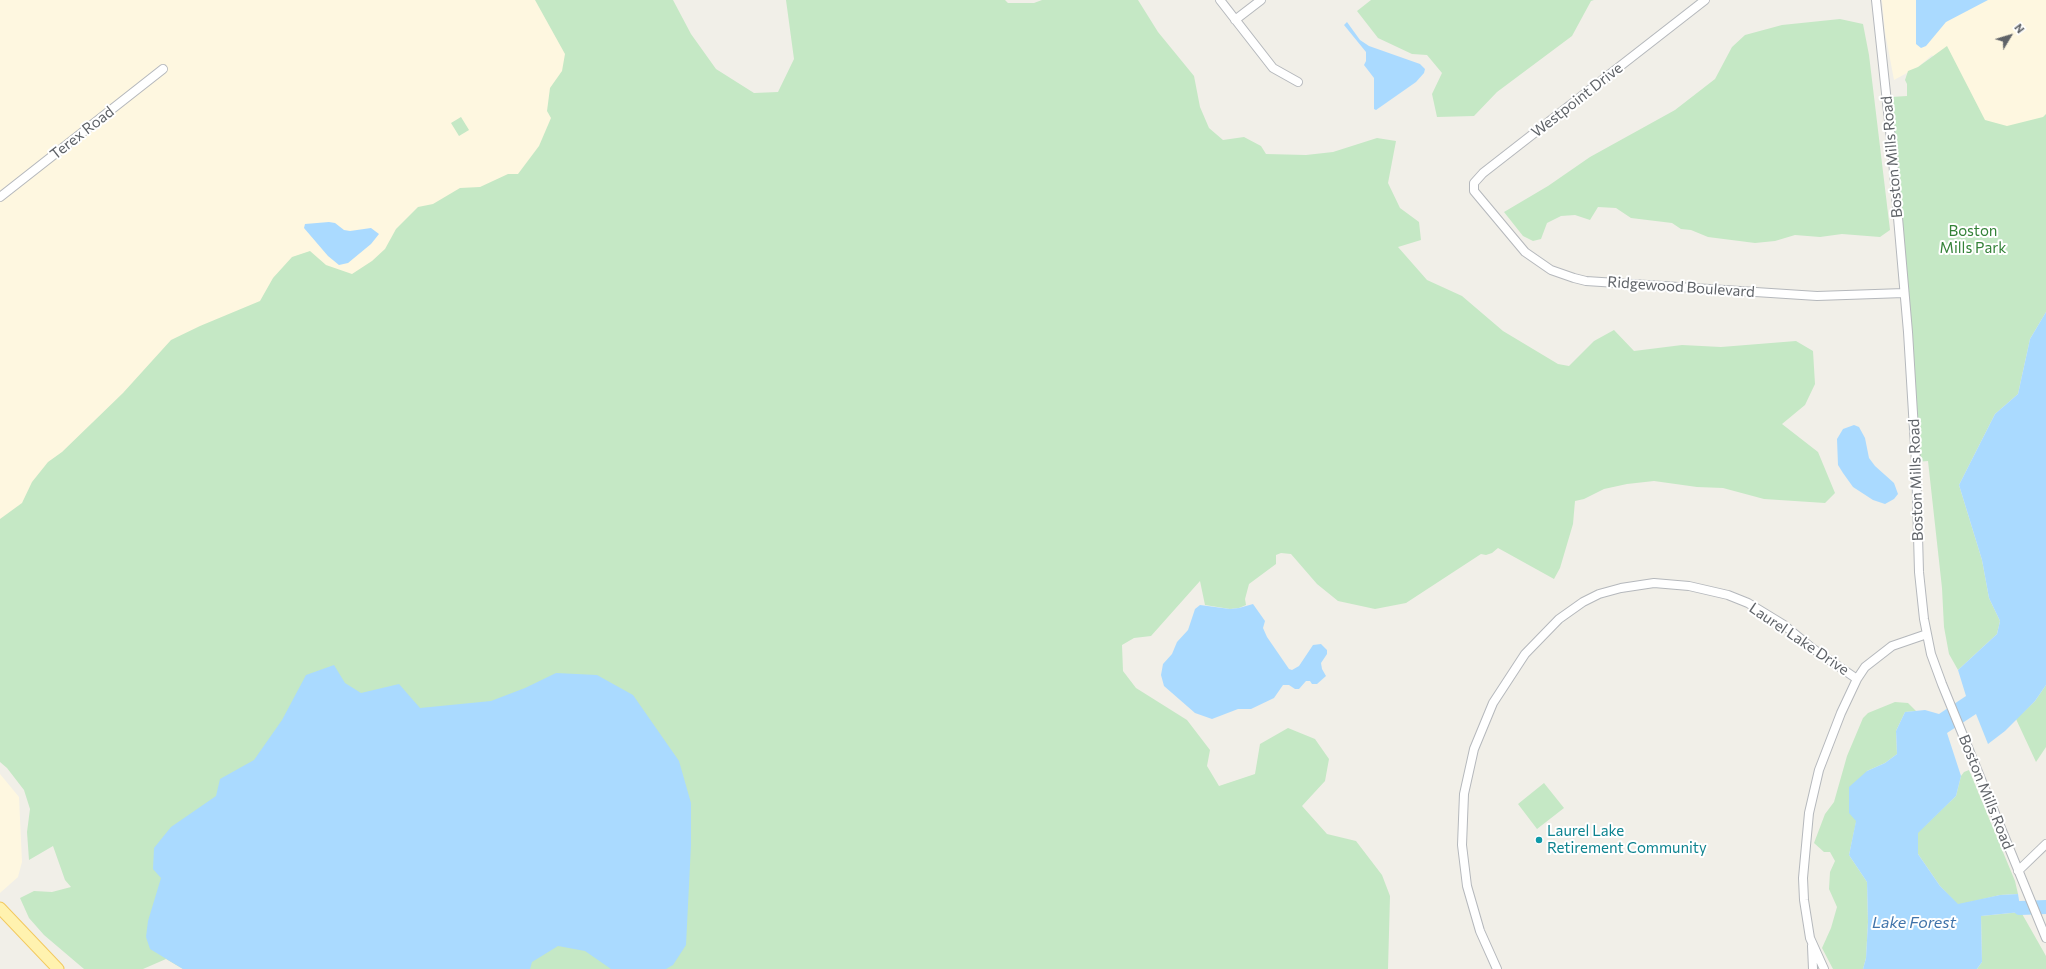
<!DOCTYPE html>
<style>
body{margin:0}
#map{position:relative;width:2046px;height:969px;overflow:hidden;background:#f1efe8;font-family:Commissioner,sans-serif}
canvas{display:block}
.north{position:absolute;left:1990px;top:16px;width:40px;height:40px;-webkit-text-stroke:3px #fff;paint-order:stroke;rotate:52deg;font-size:11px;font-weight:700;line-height:16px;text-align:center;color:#5f6368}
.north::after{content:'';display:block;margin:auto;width:14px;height:18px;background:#5f6368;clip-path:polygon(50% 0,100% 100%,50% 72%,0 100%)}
</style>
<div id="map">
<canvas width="2046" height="969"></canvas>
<div class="north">N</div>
</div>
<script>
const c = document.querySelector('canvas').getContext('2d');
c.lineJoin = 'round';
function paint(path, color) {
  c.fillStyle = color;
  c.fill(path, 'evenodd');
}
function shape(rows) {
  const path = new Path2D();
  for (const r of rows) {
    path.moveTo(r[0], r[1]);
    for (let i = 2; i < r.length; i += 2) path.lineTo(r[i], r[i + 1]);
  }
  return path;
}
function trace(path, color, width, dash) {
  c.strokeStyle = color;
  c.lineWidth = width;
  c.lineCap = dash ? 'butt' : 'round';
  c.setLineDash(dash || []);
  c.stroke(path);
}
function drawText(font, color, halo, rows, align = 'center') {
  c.font = font + ' Commissioner,sans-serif';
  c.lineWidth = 4;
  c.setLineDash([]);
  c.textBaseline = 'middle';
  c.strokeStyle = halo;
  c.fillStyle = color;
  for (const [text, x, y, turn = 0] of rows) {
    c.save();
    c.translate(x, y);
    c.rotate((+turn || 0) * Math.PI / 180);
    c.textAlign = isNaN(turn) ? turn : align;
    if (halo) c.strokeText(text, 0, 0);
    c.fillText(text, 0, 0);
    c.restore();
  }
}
paint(shape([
 [0,0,583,0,608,37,514,203,0,532],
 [1882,0,2046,0,2046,124,1997,145,1932,55,1918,67,1894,80,1885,32],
 [0,774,19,797,22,862,18,877,0,893]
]), '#fef7e0');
paint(shape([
 [535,0,673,0,691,34,716,69,754,93,778,92,794,59,786,0,1005,0,1008,3,1034,3,1042,0,1138,0,1158,32,1194,76,1200,107,1209,128,1223,140,1244,137,1261,146,1266,154,1306,155,1333,152,1377,138,1396,141,1388,183,1400,208,1419,222,1421,240,1398,247,1427,280,1462,296,1503,331,1558,364,1569,366,1594,341,1614,330,1634,351,1682,345,1721,347,1796,341,1813,351,1815,384,1805,405,1782,424,1818,452,1835,493,1825,503,1764,499,1723,488,1697,487,1654,481,1627,484,1604,489,1584,499,1575,501,1573,524,1560,568,1554,579,1498,548,1492,553,1486,555,1481,554,1406,603,1375,609,1338,601,1317,584,1291,554,1281,553,1276,555,1276,564,1249,584,1245,599,1246,605,1239,608,1230,609,1205,605,1200,581,1151,636,1134,638,1122,645,1123,671,1136,688,1187,720,1210,750,1207,766,1219,786,1255,774,1260,744,1288,728,1315,739,1329,759,1325,781,1302,806,1327,834,1356,841,1382,875,1390,896,1388,969,183,969,166,959,143,969,84,969,44,935,29,918,20,898,34,891,52,892,71,887,65,880,53,846,29,860,27,832,30,809,24,790,7,768,0,762,0,519,22,503,32,482,48,462,62,452,123,393,171,340,200,326,260,301,273,278,292,257,310,251,326,265,352,274,372,261,385,249,396,229,418,207,433,204,460,188,480,187,508,174,518,174,539,146,551,118,547,111,550,88,562,71,565,54],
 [1371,0,1594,0,1591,1,1572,36,1497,92,1474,116,1437,117,1432,94,1442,73,1427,55,1412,54,1378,38,1357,11],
 [1840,19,1863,24,1869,55,1890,230,1880,237,1842,234,1820,237,1795,235,1775,241,1755,243,1708,237,1691,230,1681,229,1672,223,1631,218,1616,208,1598,207,1590,220,1575,215,1561,216,1547,223,1541,239,1533,241,1523,236,1504,212,1548,186,1590,157,1675,110,1715,79,1732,47,1745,35,1782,25],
 [1947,46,1985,120,2007,126,2043,117,2046,114,2046,312,2030,339,2018,394,1995,414,1959,485,1982,560,1989,598,2000,621,1997,634,1958,670,1949,654,1944,627,1942,588,1928,461,1916,462,1898,224,1903,219,1891,97,1907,96,1907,84,1905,80,1908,71,1918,67],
 [461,117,469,130,459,136,451,123],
 [2046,685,2046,747,2036,762,2016,719,2035,701],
 [1895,702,1908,703,1916,711,1905,712,1896,731,1897,754,1885,763,1867,771,1849,855,1867,882,1868,922,1866,958,1863,969,1833,969,1822,948,1831,928,1837,907,1829,889,1830,872,1835,861,1830,852,1824,852,1814,843,1825,814,1834,802,1847,756,1863,718,1868,713],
 [1969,770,2015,881,2018,894,2000,895,1958,905,1940,886,1918,854,1918,832,1956,796,1961,776,1964,772],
 [1544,783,1564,808,1537,829,1518,804],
 [2021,912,2046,956,2046,969,1977,969,1982,962,1981,916]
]), '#c5e8c5');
paint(shape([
 [1916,0,1988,0,1946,22,1926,46,1921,48,1916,44],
 [1347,22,1360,40,1369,46,1420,64,1425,69,1424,73,1416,82,1376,110,1374,109,1374,78,1364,65,1366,61,1366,52,1344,25],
 [329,222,335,223,344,230,350,231,371,228,379,234,371,244,348,263,339,265,328,256,304,228,305,224],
 [2046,312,2046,685,2035,701,2005,731,1988,744,1976,714,1947,733,1961,776,1956,796,1918,833,1918,854,1940,886,1958,904,2000,895,2018,894,2021,912,1981,916,1982,962,1977,969,1863,969,1866,958,1868,922,1867,882,1849,855,1856,821,1849,813,1849,787,1867,771,1885,763,1897,754,1896,731,1905,712,1925,710,1939,714,1966,696,1958,670,1997,634,2000,621,1989,598,1982,560,1959,485,1995,414,2018,394,2030,339],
 [1854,425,1859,427,1865,438,1869,458,1875,466,1894,483,1898,494,1894,499,1885,504,1873,500,1853,487,1843,473,1838,465,1837,439,1843,429],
 [1253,604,1265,621,1263,628,1267,637,1289,669,1292,670,1299,666,1313,645,1321,644,1327,650,1327,654,1321,663,1322,669,1326,676,1317,684,1312,684,1310,681,1306,681,1299,689,1295,689,1289,685,1283,685,1274,698,1251,709,1238,709,1212,719,1195,713,1164,686,1161,675,1163,664,1172,654,1177,642,1188,630,1195,609,1200,605,1230,609,1239,608],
 [334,665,345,683,361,693,399,684,420,708,491,701,525,688,556,673,597,675,633,695,679,761,691,803,691,845,686,945,673,965,666,969,611,969,585,951,558,946,532,962,530,969,183,969,150,949,146,937,148,921,161,878,153,869,154,848,171,827,216,796,220,779,254,760,282,720,306,675]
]), '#aadaff');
trace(shape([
 [2020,908,2046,907]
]), '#aadaff', 14);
const minor = shape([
 [1220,0,1273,68,1298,82],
 [1705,0,1483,173,1474,183,1474,191,1525,252,1551,270,1574,278,1586,281,1817,296,1904,293],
 [1876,0,1892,149,1908,332,1916,462,1919,572,1924,619,1931,654,1942,684,2046,938],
 [1235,20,1261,0],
 [0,197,163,69],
 [2018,871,2046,844],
 [1812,946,1813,969],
 [1497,969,1480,931,1467,886,1462,845,1464,794,1474,749,1493,703,1525,654,1559,619,1583,602,1599,594,1621,588,1654,583,1689,586,1728,595,1748,603,1784,625,1812,648,1857,679],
 [1824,969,1810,938,1804,900,1803,878,1809,813,1819,770,1841,713,1857,679,1865,667,1892,646,1927,634]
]);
const major = shape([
 [0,908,58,969]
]);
trace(minor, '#b5b8bc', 10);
trace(major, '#f2c960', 13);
trace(minor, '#fff', 8);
trace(major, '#fff2af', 11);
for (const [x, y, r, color] of [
 [1539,840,4,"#0f9aa8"]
]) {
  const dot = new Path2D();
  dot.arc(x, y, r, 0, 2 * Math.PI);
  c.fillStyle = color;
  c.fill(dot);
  trace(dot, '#fff', 1.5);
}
drawText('15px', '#5f6368', '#fff', [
 ["Westpoint Drive",1577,100,-38],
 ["Terex Road",82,133,-38],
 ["Boston Mills Road",1892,157,-95],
 ["Ridgewood Boulevard",1681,287,4],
 ["Boston Mills Road",1916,480,-92],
 ["Laurel Lake Drive",1799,639,34],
 ["Boston Mills Road",1986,792,68]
]);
drawText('15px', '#348238', '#fff', [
 ["Boston",1973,231],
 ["Mills Park",1973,248]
]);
drawText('15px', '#0d838f', '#fff', [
 ["Laurel Lake",1547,831],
 ["Retirement Community",1547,848]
], 'left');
drawText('italic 16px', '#4174aa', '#fff', [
 ["Lake Forest",1914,923]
]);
</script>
